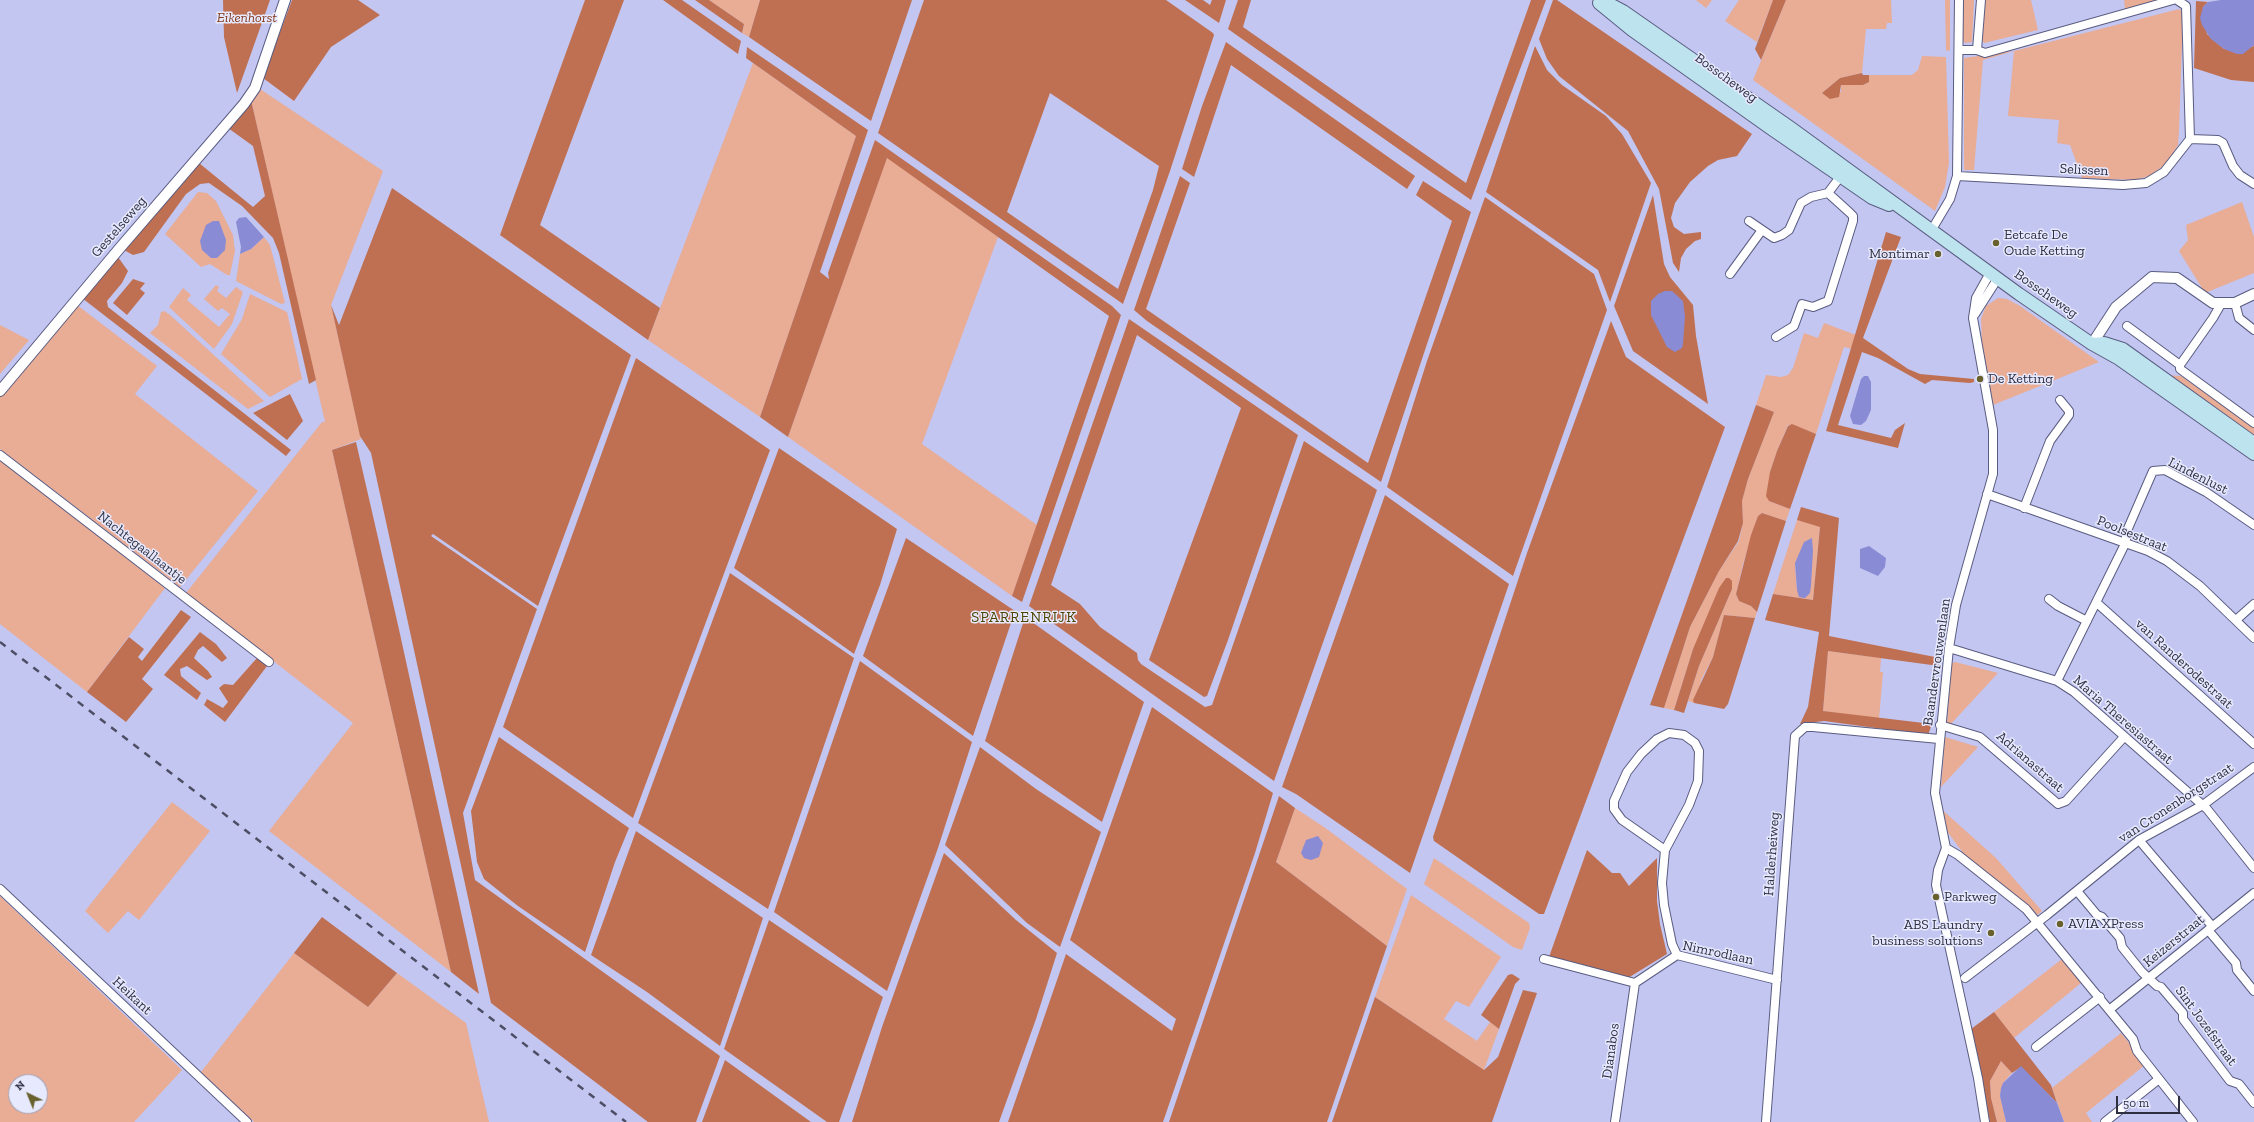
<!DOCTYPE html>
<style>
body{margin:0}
#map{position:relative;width:2254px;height:1122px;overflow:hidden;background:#c3c6f1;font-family:"Zilla Slab",serif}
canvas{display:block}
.north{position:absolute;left:8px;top:1074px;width:40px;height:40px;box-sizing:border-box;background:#e7e9ff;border:1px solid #9d9fb3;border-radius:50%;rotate:317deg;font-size:11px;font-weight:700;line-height:16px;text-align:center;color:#2e2f40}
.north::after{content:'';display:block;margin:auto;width:14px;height:18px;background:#68612d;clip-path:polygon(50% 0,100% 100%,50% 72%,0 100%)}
.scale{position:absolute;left:2116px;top:1096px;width:64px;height:18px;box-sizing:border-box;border:2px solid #2e2f40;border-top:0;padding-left:5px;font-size:12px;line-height:14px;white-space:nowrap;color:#2e2f40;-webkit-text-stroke:3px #e7e9ff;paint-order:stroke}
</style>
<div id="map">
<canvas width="2254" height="1122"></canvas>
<div class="north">N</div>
<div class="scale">50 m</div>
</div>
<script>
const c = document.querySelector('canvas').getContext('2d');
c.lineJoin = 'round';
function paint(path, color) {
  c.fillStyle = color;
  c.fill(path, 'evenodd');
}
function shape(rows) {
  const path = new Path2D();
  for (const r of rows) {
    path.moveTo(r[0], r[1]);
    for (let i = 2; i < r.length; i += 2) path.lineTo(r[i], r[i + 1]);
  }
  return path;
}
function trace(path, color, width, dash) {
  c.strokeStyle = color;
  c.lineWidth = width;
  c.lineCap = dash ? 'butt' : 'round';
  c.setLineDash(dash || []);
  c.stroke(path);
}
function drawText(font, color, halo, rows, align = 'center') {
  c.font = font + ' "Zilla Slab",serif';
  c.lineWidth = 3;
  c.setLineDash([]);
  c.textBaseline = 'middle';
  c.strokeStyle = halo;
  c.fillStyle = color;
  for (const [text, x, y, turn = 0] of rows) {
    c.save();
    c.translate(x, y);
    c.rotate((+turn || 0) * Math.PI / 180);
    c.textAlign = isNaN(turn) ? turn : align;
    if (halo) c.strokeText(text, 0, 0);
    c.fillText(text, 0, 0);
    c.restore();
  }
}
paint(shape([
 [709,0,760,0,749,37,742,33,744,24],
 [1696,0,1712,0,1706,8],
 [1739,0,1773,0,1757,42,1725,21],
 [1786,0,1891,0,1892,23,1887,23,1886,29,1866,29,1862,73,1840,78,1822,93,1841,92,1841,85,1847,84,1863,85,1869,82,1869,75,1912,75,1918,70,1922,56,1946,57,1949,163,1945,187,1935,211,1753,80],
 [1945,0,1950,0,1950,50,1946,51],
 [1959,0,1974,0,1972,42,1965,43,1958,34],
 [1985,0,2031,0,2038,30,1984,43,1982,39],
 [2124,0,2161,0,2125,9],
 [2179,9,2183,12,2179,131,2178,145,2166,164,2149,176,2135,180,2082,178,2070,145,2057,143,2059,120,2008,116,2014,51,1983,60,1974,170,1964,170,1964,58,2014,51],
 [753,63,856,136,760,417,648,340],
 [260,89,383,171,331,305,361,439,332,450,451,972,269,831,353,723,186,593,322,422,325,422,251,100],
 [887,157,998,237,922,444,1037,525,1012,596,788,437],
 [198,192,207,193,216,201,233,235,235,251,230,275,227,275,210,264,201,267,165,234],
 [2242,202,2254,237,2254,273,2205,293,2179,251,2188,240,2186,225],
 [264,237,270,245,285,303,281,304,236,281,240,254,251,249],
 [216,285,219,287,217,291,226,298,236,287,243,292,232,324,214,349,169,307,183,288,191,295,187,300,219,327,230,314,222,308,218,311,204,299],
 [250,294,287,312,302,379,270,397,221,354,242,319],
 [1998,298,2007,299,2020,306,2099,362,1993,405,1982,342,1981,319,1986,306],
 [77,305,157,366,135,394,258,491,180,587,0,449,0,394],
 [164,311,169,314,264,401,248,409,150,333,158,325,161,312],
 [1824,323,1856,335,1852,349,1844,347,1816,434,1792,425,1788,425,1777,451,1770,472,1769,501,1790,509,1786,521,1762,513,1758,516,1743,564,1736,594,1739,601,1751,606,1757,612,1755,618,1724,615,1713,657,1702,678,1694,703,1688,701,1699,666,1732,589,1705,625,1693,649,1674,710,1664,708,1690,627,1719,571,1739,541,1743,523,1742,501,1748,479,1774,412,1756,405,1766,375,1781,377,1788,375,1793,368,1804,333,1818,338],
 [0,325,29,340,0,374],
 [2166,375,2181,376,2254,427,2254,441],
 [0,460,165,588,87,692,0,624],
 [1797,520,1820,526,1813,600,1773,594],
 [1795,563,1811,569,1811,586,1797,590],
 [1828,651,1881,658,1880,672,1883,672,1879,719,1823,711],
 [1955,662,1998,673,1950,725,1947,722,1949,694,1952,663],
 [1945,737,1978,747,1941,787,1943,764],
 [172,802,210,831,139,920,128,911,108,933,85,911],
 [1939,807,1996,858,2042,911,2036,916,1964,854,1943,826],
 [1295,808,1324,827,1407,889,1387,946,1276,862],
 [1434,858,1529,923,1530,928,1522,950,1513,947,1424,884],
 [1411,895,1501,957,1469,1007,1456,1001,1444,1019,1477,1041,1490,1022,1499,1029,1484,1070,1375,997],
 [0,896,182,1070,134,1122,0,1122],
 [16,1082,40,1082,40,1106,16,1106],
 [294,953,368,1007,397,973,466,1023,489,1122,254,1122,201,1072],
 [2062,959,2081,983,2014,1038,1994,1012],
 [2121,1033,2146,1064,2086,1113,2092,1122,2064,1122,2052,1088],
 [2001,1061,2012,1073,2003,1083,2000,1095,2006,1122,1997,1122,1991,1098,1990,1081]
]), '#e9ac95');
paint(shape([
 [223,0,270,0,237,93,224,37],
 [292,0,358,0,380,15,331,47,294,101,263,78],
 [585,0,624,0,540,225,660,308,648,340,500,235],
 [663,0,682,0,741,41,738,54],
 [695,0,709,0,744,24,742,33],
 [760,0,912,0,871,121,749,37],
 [924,0,1166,0,1213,33,1214,35,1170,171,1123,304,878,133],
 [1050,93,1159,166,1153,190,1118,289,1007,212],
 [1185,0,1203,0,1210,5,1212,0,1226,0,1219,23],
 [1238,0,1251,0,1243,27,1466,183,1531,0,1546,0,1471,200,1228,29],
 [1553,0,1557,0,1752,134,1737,156,1718,160,1708,166,1690,182,1675,203,1671,218,1674,227,1684,234,1701,232,1701,239,1695,241,1686,249,1681,258,1679,272,1673,263,1659,189,1628,131,1559,76,1547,59,1539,39],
 [1773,0,1786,0,1761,60,1755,49],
 [2196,1,2208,2,2203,7,2207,34,2224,49,2252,47,2254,45,2254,82,2231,80,2194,68],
 [1226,42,1415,176,1407,189,1231,65,1194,177,1182,169,1202,106],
 [1535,46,1547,70,1562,85,1606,116,1622,134,1651,183,1610,302,1598,270,1486,192],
 [747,47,868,130,820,272,829,279,828,273,875,140,1112,306,1121,315,1022,602,1012,596,1109,316,887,158,788,437,760,417,856,136,746,58],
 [1862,73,1863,75,1869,75,1869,82,1863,85,1841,85,1839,97,1830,99,1822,93,1840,78],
 [251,100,316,380,309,384,279,253,273,238,242,206,209,183,200,184,186,194,144,252,133,255,124,250,199,163,253,207,265,196,253,146,228,128],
 [1180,176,1190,183,1146,309,1368,463,1452,221,1416,195,1423,181,1471,212,1381,482,1147,321,1134,310],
 [392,188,631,355,538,606,433,534,431,536,537,609,463,813,475,880,720,1056,696,1122,648,1122,491,1003,371,453,360,436,331,305,339,325],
 [1653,195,1664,264,1670,277,1693,305,1696,336,1708,404,1633,351,1614,306],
 [1485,197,1594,274,1607,310,1513,576,1387,487,1427,361],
 [1886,232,1901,237,1863,338,1908,369,1920,374,1974,379,1974,382,1970,383,1932,380,1925,384,1878,358,1862,352,1838,425,1891,438,1895,430,1905,423,1898,448,1826,431],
 [118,257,128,271,122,283,107,301,108,307,291,450,286,456,82,298],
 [133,279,145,283,140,289,145,293,127,315,113,303],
 [1129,319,1298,435,1228,640,1207,696,1204,697,1149,660,1241,408,1137,335,1051,585,1080,604,1100,627,1137,653,1138,660,1141,664,1205,707,1212,705,1304,441,1377,490,1274,781,1029,606],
 [1611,321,1626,357,1725,427,1544,914,1539,914,1434,841,1433,837,1527,553],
 [636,358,770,450,633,818,503,727],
 [290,394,303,421,287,440,253,413],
 [1756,405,1774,412,1748,479,1742,501,1743,523,1738,541,1719,571,1690,627,1664,708,1650,705],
 [1792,424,1816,434,1790,509,1769,501,1766,496,1770,472,1777,451,1788,426],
 [356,442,398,625,479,994,451,972,332,450],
 [779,448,897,529,880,585,854,654,734,568],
 [1385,495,1509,584,1410,873,1296,794,1282,787],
 [1801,507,1839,518,1829,636,1940,658,1939,666,1828,651,1823,711,1932,724,1928,735,1824,721,1800,724,1808,707,1819,632,1765,620,1773,594,1813,600,1820,527,1797,520],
 [1762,513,1786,521,1757,612,1751,606,1739,601,1736,594,1751,535,1758,516],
 [906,538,1015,611,973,736,863,656],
 [730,573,854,658,768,909,638,823],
 [1726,578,1729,578,1732,581,1732,589,1699,666,1684,713,1674,710,1693,649,1719,588],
 [181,610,191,617,142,679,153,689,126,722,87,692,129,637,144,649,138,657,142,661],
 [1724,615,1755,618,1728,704,1724,709,1694,703,1693,700,1713,657],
 [1025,617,1144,702,1102,822,985,741],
 [200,632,216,644,227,658,222,662,203,646,198,650,194,658,208,671,212,677,207,680,187,666,180,669,181,676,201,693,197,700,164,675],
 [257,658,267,666,225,722,204,705,207,699,223,708,228,702,219,688,224,684,233,685],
 [860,661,972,742,938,848,887,991,774,912],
 [1152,707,1273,793,1255,853,1163,1122,1008,1122,1066,954,1172,1031,1176,1019,1070,940],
 [499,737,629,828,615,862,585,952,518,906,484,879,477,862,471,811],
 [980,747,1036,789,1101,832,1060,947,1027,923,945,845],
 [1279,796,1295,808,1276,862,1387,946,1327,1122,1169,1122],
 [636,831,763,918,720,1046,647,992,591,955],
 [1587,850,1612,873,1620,873,1629,886,1657,858,1657,901,1660,924,1667,954,1628,978,1549,957],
 [944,853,1016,920,1057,953,1036,1019,999,1122,852,1122,882,1027],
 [322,917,397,973,368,1007,294,953],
 [769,920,883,997,839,1122,827,1122,724,1049],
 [1512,974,1520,979,1515,984,1499,1029,1481,1015,1508,975],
 [1523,990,1537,993,1492,1122,1332,1122,1375,997,1484,1070,1498,1057],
 [1994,1012,2051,1085,2057,1103,2021,1067,2012,1073,2001,1061,1990,1081,1991,1098,1997,1122,1990,1122,1971,1029],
 [725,1060,811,1122,702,1122]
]), '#bf7052');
paint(shape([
 [2221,0,2254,0,2254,45,2243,54,2237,54,2224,49,2211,39,2202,25,2200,18,2203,7,2208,2],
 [246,217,264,237,251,249,240,254,241,247,236,222,239,218],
 [213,221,219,221,226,240,225,250,217,258,211,258,202,250,200,241,206,225],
 [1665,291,1672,291,1683,301,1685,316,1683,344,1682,348,1675,352,1667,347,1651,315,1651,301,1658,294],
 [1864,376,1868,376,1871,382,1871,410,1866,421,1861,425,1853,424,1850,416,1861,379],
 [1812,538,1813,551,1811,586,1810,593,1805,598,1799,597,1797,590,1795,563,1804,542],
 [1869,546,1886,558,1885,567,1878,576,1860,568,1860,549],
 [1318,836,1323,843,1319,857,1311,860,1304,858,1301,853,1306,840],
 [2021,1066,2057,1103,2064,1122,2006,1122,2000,1096,2001,1088,2003,1083]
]), '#898bd5');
const minor = shape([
 [1959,50,1977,50,1985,53,2173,0],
 [1977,50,1981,0],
 [2190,139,2218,140,2223,143,2233,166,2240,175,2254,184],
 [1957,176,2123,185,2146,183,2164,172,2190,139,2186,6,2177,0],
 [1749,221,1774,238,1782,235,1789,230,1801,203,1811,197,1828,193],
 [1931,231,1950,199,1957,176,1959,0],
 [1730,274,1762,230],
 [2235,303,2239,318,2254,330],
 [2221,304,2213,318,2180,365,2180,369,2254,423],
 [1975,314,1998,278],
 [2127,326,2180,365],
 [1776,337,1794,326,1802,304,1813,307,1828,301,1853,221,1853,216,1849,212,1828,193,1843,173],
 [0,455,269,662],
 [1987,494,2148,551,2167,561,2200,586,2254,638],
 [2024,508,2050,441,2069,415,2069,411,2060,400],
 [2049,599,2058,606,2087,621],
 [2097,603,2254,744],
 [2236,620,2254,604],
 [1949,648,2057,681,2074,692,2207,809,2254,868],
 [2057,681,2126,542,2126,533,2153,471,2165,470,2176,476,2206,492,2254,525],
 [1940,725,1980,737,2058,804,2066,801,2124,737],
 [2139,840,2212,926],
 [1946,848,1958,855,2026,909,2133,1039,2137,1051,2193,1122],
 [1665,850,1689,805,1698,781,1699,751,1695,743,1684,735,1669,733,1657,739,1641,754,1627,772,1614,801,1614,809,1622,820,1665,850,1662,883,1664,905,1672,944,1677,955],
 [0,889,247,1122],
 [2077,891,2097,915,2102,917,2120,938,2122,947,2142,972,2157,986,2161,987,2183,1013,2183,1019,2230,1081,2239,1084,2254,1103],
 [2208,930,2236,963,2237,970,2254,991],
 [1544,959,1635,983,1677,955,1777,980],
 [1965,978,2047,915,2139,840,2203,805,2254,767],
 [2109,1010,2254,893],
 [2036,1047,2100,997],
 [1615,1122,1635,983],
 [1766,1122,1795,736,1805,727,1813,727,1939,739],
 [1985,1122,1978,1078,1936,885,1938,870,1946,848,1935,793,1949,648,1956,605,1993,474,1993,430,1973,318,1976,298,1990,273],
 [2105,1122,2159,1079]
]);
const tertiary = shape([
 [2092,344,2116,307,2152,277,2177,278,2213,303,2235,303,2254,294],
 [0,391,119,249,244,104,255,88,285,0]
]);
const secondary = shape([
 [1602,0,1623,11,1791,128,2019,294,2092,344,2119,359,2254,454],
 [1599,3,1632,30,1773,130,1872,198,1889,205],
 [2094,344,2104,343,2123,349,2254,443]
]);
trace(minor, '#5a5c81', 10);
trace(tertiary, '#5a5c81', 12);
trace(secondary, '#5a5c81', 14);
trace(minor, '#fff', 8);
trace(tertiary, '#fff', 10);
trace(secondary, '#bde3ee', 12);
trace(shape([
 [0,642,626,1122]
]), '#4d4e64', 2.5, [7, 7]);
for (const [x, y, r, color] of [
 [1996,243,4,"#68612d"],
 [1938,254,4,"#68612d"],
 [1980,379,4,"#68612d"],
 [1936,897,4,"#68612d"],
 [2060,924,4,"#68612d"],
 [1991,933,4,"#68612d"]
]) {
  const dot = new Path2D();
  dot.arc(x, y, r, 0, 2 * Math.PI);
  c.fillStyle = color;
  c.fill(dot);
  trace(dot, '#e7e9ff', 1.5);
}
drawText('italic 14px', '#823819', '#e7e9ff', [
 ["Eikenhorst",247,18]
]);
drawText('14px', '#2e2f40', '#e7e9ff', [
 ["Bosscheweg",1726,78,36],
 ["Selissen",2084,170,3],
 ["Gestelseweg",119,227,-49],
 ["Bosscheweg",2046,294,35],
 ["Lindenlust",2198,476,27],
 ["Poolsestraat",2132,534,22],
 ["Nachtegaallaantje",142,548,38],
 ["Baandervrouwenlaan",1937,662,-82],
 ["van Randerodestraat",2184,664,42],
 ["Maria Theresiastraat",2123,720,41],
 ["Adrianastraat",2030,762,41],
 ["van Cronenborgstraat",2176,803,-33],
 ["Halderheiweg",1772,854,-86],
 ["Keizerstraat",2174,941,-39],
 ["Nimrodlaan",1718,953,12],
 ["Heikant",132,996,43],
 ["Sint Jozefstraat",2206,1026,54],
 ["Dianabos",1611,1051,-82]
]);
drawText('14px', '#2e2f40', '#e7e9ff', [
 ["Eetcafe De",2004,235],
 ["Oude Ketting",2004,251],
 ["Montimar",1930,254,"right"],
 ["De Ketting",1988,379],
 ["Parkweg",1944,897],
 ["AVIA XPress",2068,924],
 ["ABS Laundry",1983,925,"right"],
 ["business solutions",1983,941,"right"]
], 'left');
c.letterSpacing = '1px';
drawText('15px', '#4c4400', '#e7e9ff', [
 ["SPARRENRIJK",1024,618]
]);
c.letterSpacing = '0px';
</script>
